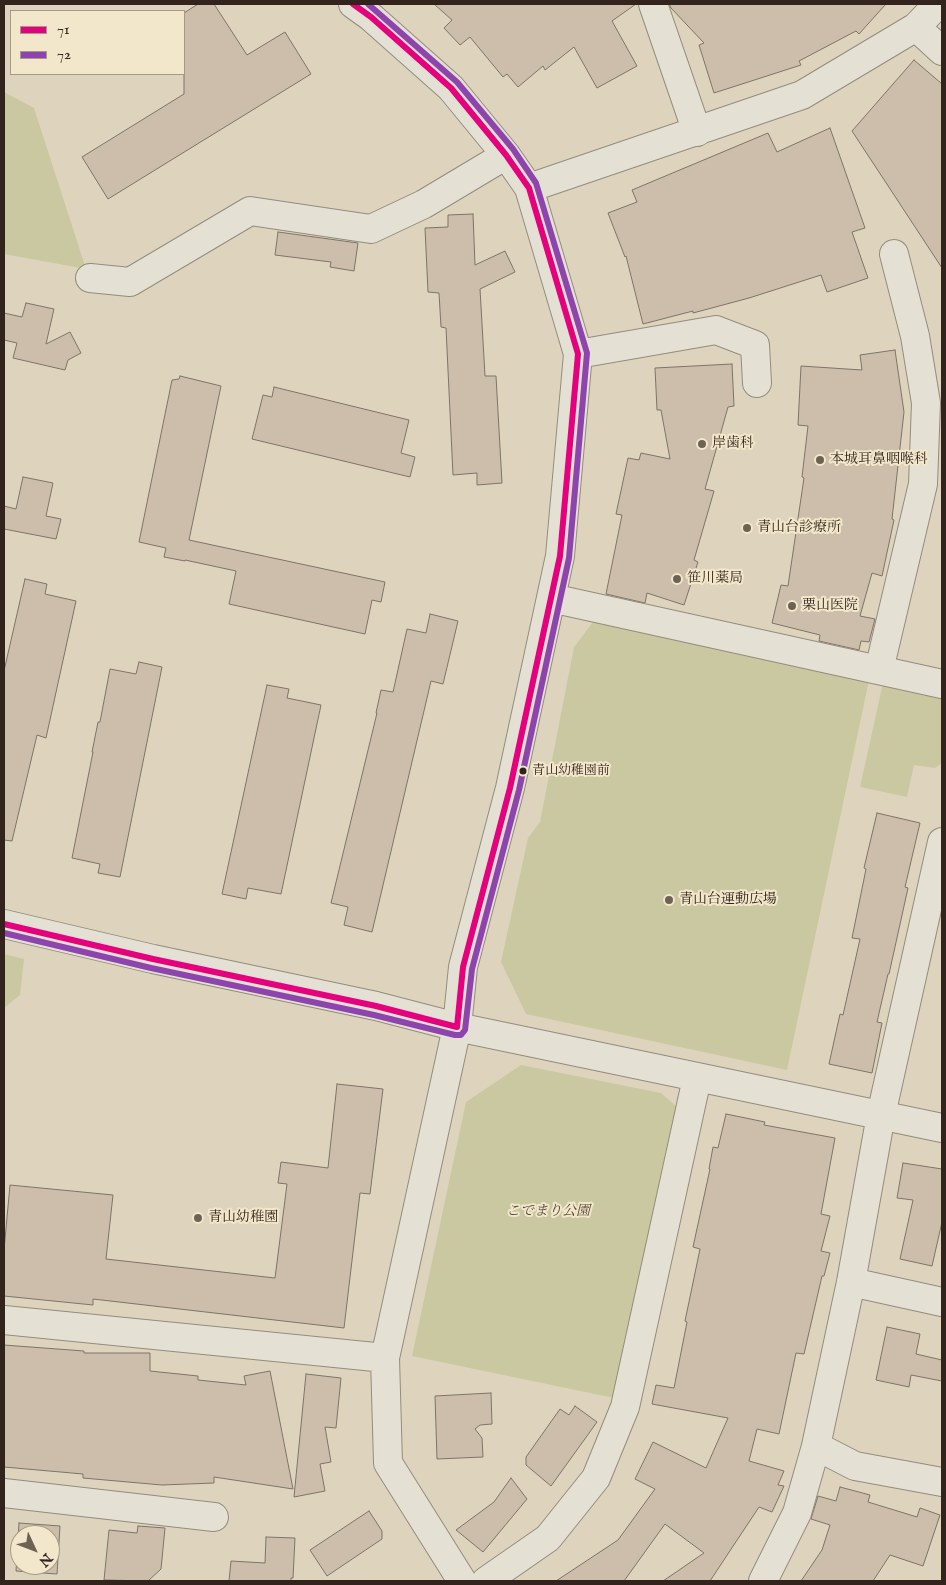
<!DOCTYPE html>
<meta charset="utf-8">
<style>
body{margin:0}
#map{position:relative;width:946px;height:1585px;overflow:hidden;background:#ded4bd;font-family:"IM FELL English",serif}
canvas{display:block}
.frame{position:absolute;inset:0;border:5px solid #32241c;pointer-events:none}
.legend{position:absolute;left:10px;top:10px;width:175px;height:65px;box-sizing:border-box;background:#f3e7cb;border:1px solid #a69985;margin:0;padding:6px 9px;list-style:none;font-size:15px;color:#32241c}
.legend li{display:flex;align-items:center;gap:10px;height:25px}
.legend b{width:25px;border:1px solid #a69985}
.north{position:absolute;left:10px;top:1525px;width:50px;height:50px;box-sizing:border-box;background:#f3e7cb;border:1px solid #a69985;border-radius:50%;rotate:133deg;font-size:14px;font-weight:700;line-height:20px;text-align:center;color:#32241c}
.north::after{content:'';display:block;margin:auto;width:18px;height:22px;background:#6e6254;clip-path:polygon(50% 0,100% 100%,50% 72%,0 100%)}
</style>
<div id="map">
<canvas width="946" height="1585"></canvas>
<div class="frame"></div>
<ul class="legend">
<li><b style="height:6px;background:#e5007d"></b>71</li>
<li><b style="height:6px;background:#8e44ad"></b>72</li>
</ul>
<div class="north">N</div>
</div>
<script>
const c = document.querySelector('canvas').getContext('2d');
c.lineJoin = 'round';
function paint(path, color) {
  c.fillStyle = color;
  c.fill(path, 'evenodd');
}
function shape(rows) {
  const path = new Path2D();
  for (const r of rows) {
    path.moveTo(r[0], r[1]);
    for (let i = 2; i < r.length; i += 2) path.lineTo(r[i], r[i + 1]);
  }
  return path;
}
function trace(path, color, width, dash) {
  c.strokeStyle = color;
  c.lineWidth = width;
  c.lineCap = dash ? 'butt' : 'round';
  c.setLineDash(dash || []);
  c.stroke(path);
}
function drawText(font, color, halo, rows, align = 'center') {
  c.font = font + ' "IM FELL English","Noto Serif JP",serif';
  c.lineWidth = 4;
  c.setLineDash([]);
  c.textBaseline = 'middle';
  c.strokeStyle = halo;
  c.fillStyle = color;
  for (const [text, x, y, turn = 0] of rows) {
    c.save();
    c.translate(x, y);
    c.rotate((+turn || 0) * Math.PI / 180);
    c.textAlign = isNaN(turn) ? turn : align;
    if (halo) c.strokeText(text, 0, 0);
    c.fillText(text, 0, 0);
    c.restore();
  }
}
paint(shape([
 [4,92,34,108,86,269,4,254],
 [593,622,869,680,787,1070,526,1014,501,962,528,838,540,822,574,647],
 [883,683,942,697,942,763,935,768,914,765,907,797,860,787],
 [4,954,24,959,20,995,4,1008],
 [521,1065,661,1093,677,1107,614,1398,412,1356,466,1102]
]), '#cac8a0');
const building = shape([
 [198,4,214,4,247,55,285,32,311,74,108,199,82,157,184,94,184,13,198,4],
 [434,4,636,4,612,21,637,66,597,88,574,47,545,70,543,66,518,87,507,74,503,77,470,37,460,45,444,28,452,20,434,4],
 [669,4,886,4,859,34,856,31,799,61,801,65,714,93,699,45,704,43,671,8,669,4],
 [914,60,942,84,942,268,852,131,914,60],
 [830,128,865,228,852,232,868,278,827,292,821,275,749,298,693,313,693,311,643,324,626,256,625,257,608,213,637,202,632,190,768,133,777,152,830,128],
 [473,214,475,265,505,251,515,272,480,289,485,376,496,376,502,483,477,485,477,473,453,475,446,328,441,327,439,293,428,292,425,228,448,227,448,215,473,214],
 [278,232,358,243,354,271,330,267,331,262,275,255,278,232],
 [26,303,54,309,46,344,70,332,81,353,68,360,65,370,13,358,17,343,4,340,4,313,22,317,26,303],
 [895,350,904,412,892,519,894,520,882,576,872,573,860,616,875,619,869,642,861,641,859,650,819,641,820,635,772,623,781,585,788,586,804,478,802,477,808,426,798,425,801,366,862,370,860,355,895,350],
 [732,364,734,406,728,407,705,489,714,491,694,560,698,562,684,605,647,593,645,603,606,594,622,515,616,514,628,458,639,460,641,453,670,459,661,410,657,410,655,368,732,364],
 [180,376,221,386,189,540,385,582,381,602,372,600,365,634,229,604,236,571,185,560,185,561,164,557,166,548,139,542,172,380,179,379,180,376],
 [274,387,409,420,401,453,415,457,410,477,252,439,263,395,272,397,274,387],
 [23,477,53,483,46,516,61,519,56,539,4,529,4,506,16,509,23,477],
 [25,579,47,584,45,594,76,601,46,738,37,735,12,841,4,840,4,671,25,579],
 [430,614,458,621,443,684,431,681,372,932,344,925,348,907,331,903,377,713,376,713,381,690,393,692,407,629,426,633,430,614],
 [139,662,162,667,120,877,98,873,100,864,72,858,93,752,92,752,98,722,100,722,110,669,136,674,139,662],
 [267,685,289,689,287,698,321,705,281,894,248,888,246,899,222,894,267,685],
 [877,813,920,823,905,887,908,888,889,974,888,974,877,1022,882,1023,872,1073,829,1064,840,1014,843,1015,860,939,852,938,866,869,864,868,877,813],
 [337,1084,383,1089,370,1194,360,1193,344,1328,93,1299,93,1305,4,1296,4,1250,10,1185,113,1195,106,1259,275,1278,287,1184,278,1183,281,1162,328,1168,337,1084],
 [726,1114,765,1122,764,1125,835,1138,821,1214,830,1216,821,1251,830,1253,824,1276,822,1276,804,1354,796,1353,779,1434,757,1429,749,1461,784,1471,778,1485,784,1486,772,1512,759,1507,710,1581,663,1581,704,1553,665,1524,624,1581,556,1581,618,1540,655,1489,635,1479,653,1442,706,1468,728,1418,652,1404,656,1385,674,1388,687,1322,685,1321,700,1249,693,1247,710,1169,709,1169,713,1147,718,1148,726,1114],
 [903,1163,942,1169,942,1222,932,1266,900,1259,913,1200,897,1198,903,1163],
 [887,1327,920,1334,916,1354,942,1360,942,1381,911,1375,909,1387,876,1380,887,1327],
 [4,1345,84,1351,84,1353,150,1353,150,1371,198,1376,198,1380,246,1385,244,1376,270,1371,293,1489,214,1477,214,1483,162,1485,83,1478,83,1474,4,1467,4,1345],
 [306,1374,341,1378,336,1428,325,1427,331,1462,320,1464,325,1491,294,1497,306,1374],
 [491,1393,492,1424,480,1425,475,1429,482,1438,483,1457,437,1459,435,1396,491,1393],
 [575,1406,597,1422,551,1486,526,1465,526,1457,560,1409,569,1415,575,1406],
 [511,1478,527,1499,483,1552,456,1530,494,1502,511,1478],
 [840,1487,870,1495,868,1502,917,1517,920,1508,940,1515,923,1566,890,1555,873,1581,801,1581,822,1550,830,1525,811,1519,818,1496,836,1501,840,1487],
 [369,1511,382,1531,382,1539,327,1576,310,1550,369,1511],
 [19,1523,60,1526,57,1574,16,1571,19,1523],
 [20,1535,50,1535,50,1565,20,1565,20,1535],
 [138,1526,165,1528,161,1569,148,1581,104,1580,109,1530,137,1533,138,1526],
 [266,1537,295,1538,293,1578,291,1578,291,1581,229,1581,231,1561,265,1563,266,1537]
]);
paint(building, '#cdbeac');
trace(building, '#7c7468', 1);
const minor = shape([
 [353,4,371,17,451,88,506,155,529,188,578,354,560,556,510,788,463,967,457,1027,385,1358,388,1463,462,1581],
 [653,4,697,132],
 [916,27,942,51],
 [529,188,802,95,916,27,938,4],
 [90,278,130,282,250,211,371,229,424,204,506,155],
 [578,354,716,330,755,345,757,383],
 [551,598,942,684],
 [879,670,923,484,926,403,915,336,894,254],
 [4,924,153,959,376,1006,457,1027,942,1128],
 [851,1282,942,1302],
 [4,1320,385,1358],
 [816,1446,855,1466,942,1482],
 [4,1493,214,1517],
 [486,1581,548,1538,596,1478,625,1407,697,1078],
 [763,1581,797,1513,816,1446,851,1282,881,1115,942,842]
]);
trace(minor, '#938c7e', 30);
trace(minor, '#e5e0d4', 28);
trace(shape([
 [353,4,371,17,451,88,506,155,529,188,578,354,560,556,510,788,463,967,457,1027],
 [4,924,153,959,376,1006,457,1027]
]), '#e5007d', 6);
trace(shape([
 [4,933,151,968,374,1015,455,1035,461,1035,465,1030,472,969,519,790,569,558,587,353,536,183,513,149,457,82,368,4]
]), '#8e44ad', 6);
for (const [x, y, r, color] of [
 [702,444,5,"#6e6254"],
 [820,460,5,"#6e6254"],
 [747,528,5,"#6e6254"],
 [677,579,5,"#6e6254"],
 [792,606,5,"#6e6254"],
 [523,771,4.5,"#32241c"],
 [669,900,5,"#6e6254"],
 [198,1218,5,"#6e6254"]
]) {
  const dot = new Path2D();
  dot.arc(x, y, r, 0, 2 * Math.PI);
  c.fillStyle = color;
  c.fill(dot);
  trace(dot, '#f3e7cb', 2);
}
drawText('13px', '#32241c', '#f3e7cb', [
 ["青山幼稚園前",532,771]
], 'left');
drawText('14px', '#32241c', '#f3e7cb', [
 ["岸歯科",712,444],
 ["本城耳鼻咽喉科",830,460],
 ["青山台診療所",757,528],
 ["笹川薬局",687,579],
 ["栗山医院",802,606],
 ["青山台運動広場",679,900],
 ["青山幼稚園",208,1218]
], 'left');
drawText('italic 14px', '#544a37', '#f3e7cb', [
 ["こでまり公園",548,1212]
]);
</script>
